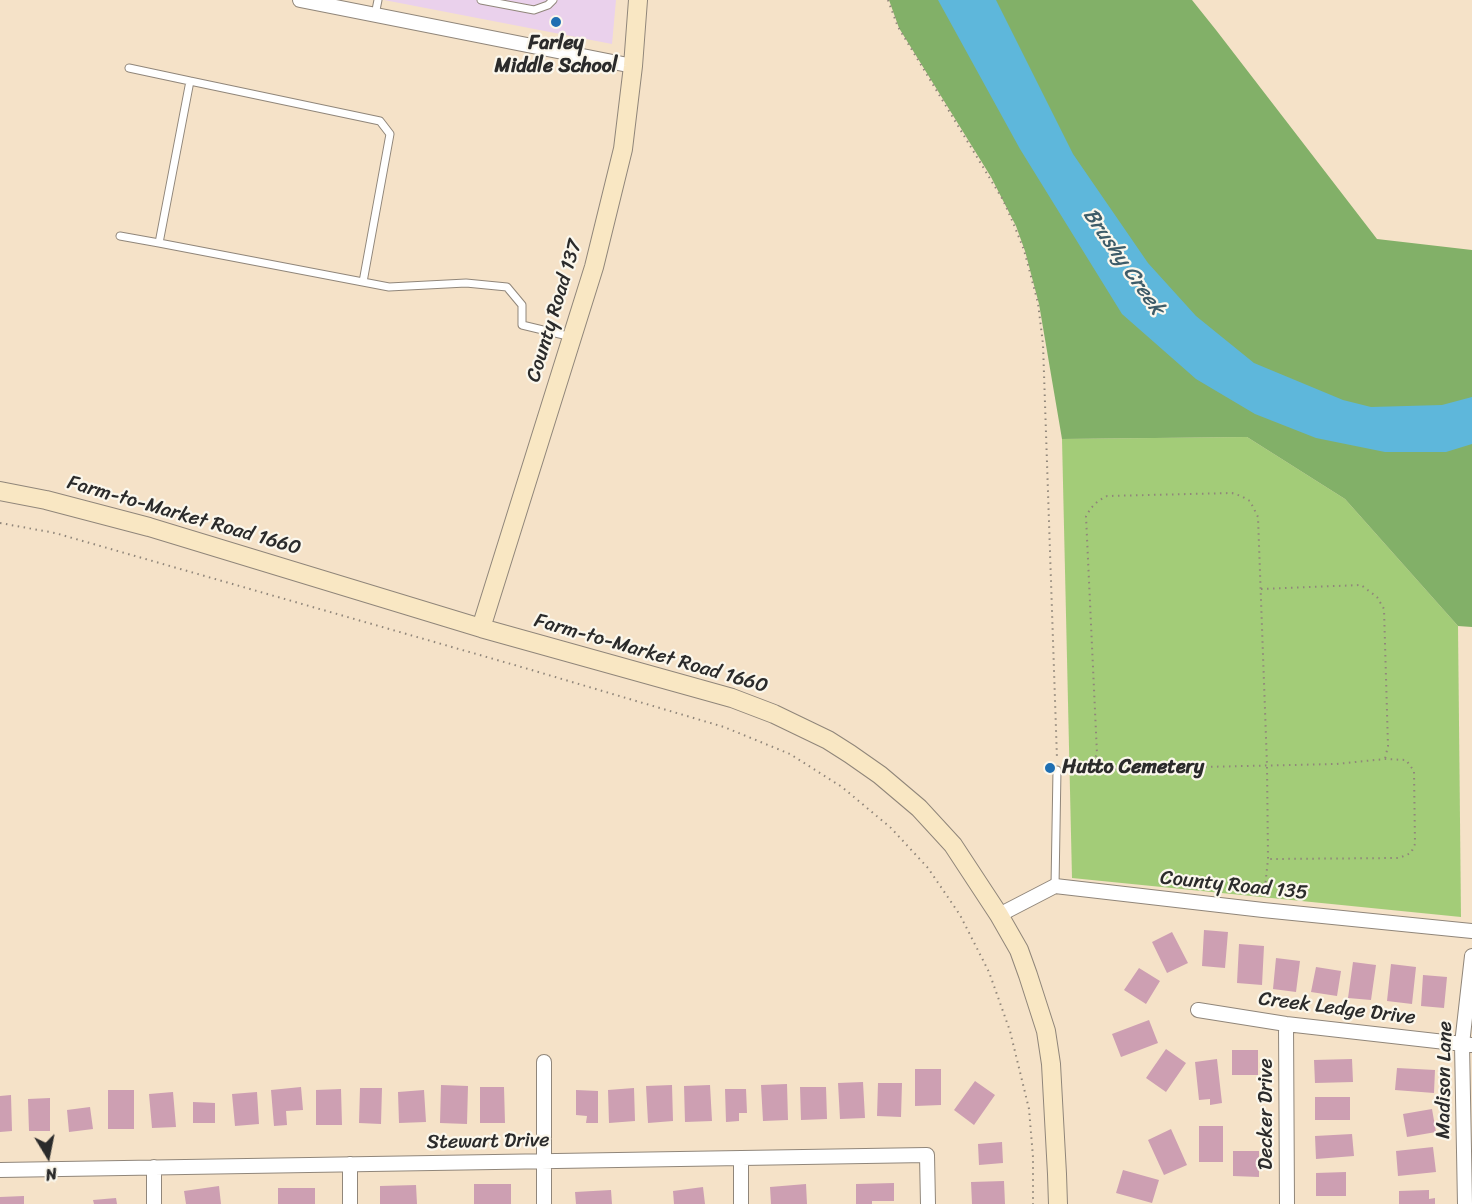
<!DOCTYPE html>
<style>
body{margin:0}
#map{position:relative;width:1472px;height:1204px;overflow:hidden;background:#f5e2c8;font-family:Sriracha,sans-serif}
canvas{display:block}
.north{position:absolute;left:18px;top:1126px;width:60px;height:60px;-webkit-text-stroke:4px #fbf7ec;paint-order:stroke;rotate:170deg;font-size:16px;font-weight:700;line-height:24px;text-align:center;color:#2b2b2b}
.north::after{content:'';display:block;margin:auto;width:21px;height:27px;background:#2b2b2b;clip-path:polygon(50% 0,100% 100%,50% 72%,0 100%)}
</style>
<div id="map">
<canvas width="1472" height="1204"></canvas>
<div class="north">N</div>
</div>
<script>
const c = document.querySelector('canvas').getContext('2d');
c.lineJoin = 'round';
function paint(path, color) {
  c.fillStyle = color;
  c.fill(path, 'evenodd');
}
function shape(rows) {
  const path = new Path2D();
  for (const r of rows) {
    path.moveTo(r[0], r[1]);
    for (let i = 2; i < r.length; i += 2) path.lineTo(r[i], r[i + 1]);
  }
  return path;
}
function trace(path, color, width, dash) {
  c.strokeStyle = color;
  c.lineWidth = width;
  c.lineCap = dash ? 'butt' : 'round';
  c.setLineDash(dash || []);
  c.stroke(path);
}
function drawText(font, color, halo, rows, align = 'center') {
  c.font = font + ' Sriracha,sans-serif';
  c.lineWidth = 4.5;
  c.setLineDash([]);
  c.textBaseline = 'middle';
  c.strokeStyle = halo;
  c.fillStyle = color;
  for (const [text, x, y, turn = 0] of rows) {
    c.save();
    c.translate(x, y);
    c.rotate((+turn || 0) * Math.PI / 180);
    c.textAlign = isNaN(turn) ? turn : align;
    if (halo) c.strokeText(text, 0, 0);
    c.fillText(text, 0, 0);
    c.restore();
  }
}
paint(shape([
 [384,0,616,0,612,44]
]), '#ead1ec');
paint(shape([
 [1247,437,1345,499,1458,626,1461,917,1072,878,1062,439]
]), '#a3cc78');
paint(shape([
 [889,0,1192,0,1216,30,1377,239,1472,250,1472,627,1458,626,1345,499,1247,437,1062,439,1039,304,1025,251,1016,226,991,177,899,28]
]), '#82b068');
paint(shape([
 [938,0,996,0,1073,154,1148,263,1196,316,1254,363,1343,400,1371,407,1442,405,1472,397,1472,444,1446,452,1385,452,1316,438,1255,414,1196,379,1122,314,1020,149]
]), '#5eb7db');
paint(shape([
 [1204,930,1228,932,1225,968,1202,966],
 [1172,932,1188,963,1167,973,1152,942],
 [1239,944,1264,946,1262,985,1237,983],
 [1276,958,1300,961,1296,992,1273,989],
 [1353,962,1376,965,1371,1000,1348,998],
 [1391,964,1416,967,1412,1004,1387,1001],
 [1316,967,1341,971,1337,996,1311,992],
 [1139,968,1160,981,1146,1004,1124,990],
 [1423,975,1447,977,1444,1008,1421,1006],
 [1149,1020,1158,1043,1121,1057,1112,1034],
 [1166,1049,1186,1063,1166,1092,1146,1078],
 [1232,1050,1258,1050,1258,1075,1232,1075],
 [1217,1059,1222,1103,1210,1105,1210,1099,1199,1100,1195,1062],
 [1352,1059,1353,1082,1315,1083,1314,1060],
 [1397,1068,1435,1070,1434,1093,1395,1090],
 [915,1069,941,1069,941,1105,915,1106],
 [975,1081,995,1095,974,1125,954,1110],
 [863,1082,865,1118,840,1119,838,1083],
 [878,1083,902,1083,901,1117,877,1116],
 [787,1084,788,1120,763,1121,761,1085],
 [441,1085,468,1086,467,1124,440,1123],
 [672,1085,673,1121,648,1123,646,1086],
 [710,1085,712,1121,685,1122,684,1086],
 [301,1087,303,1110,286,1111,287,1125,274,1126,271,1090],
 [480,1087,504,1087,505,1123,480,1123],
 [800,1087,826,1087,827,1119,801,1120],
 [360,1088,382,1088,381,1124,359,1123],
 [634,1088,635,1121,609,1123,608,1090],
 [341,1089,342,1125,316,1125,316,1090],
 [725,1089,746,1089,747,1113,739,1113,739,1121,726,1122],
 [108,1090,134,1090,134,1129,108,1129],
 [424,1090,426,1122,399,1123,398,1092],
 [576,1090,598,1091,598,1123,586,1123,587,1116,576,1115],
 [173,1092,176,1127,152,1128,149,1094],
 [257,1092,259,1124,235,1126,232,1094],
 [11,1095,12,1131,0,1132,0,1096],
 [1315,1097,1350,1097,1350,1120,1315,1120],
 [50,1098,50,1131,29,1131,28,1099],
 [193,1102,215,1103,215,1123,193,1123],
 [90,1107,93,1129,69,1132,67,1110],
 [1432,1109,1436,1132,1407,1137,1403,1114],
 [1199,1126,1223,1126,1223,1162,1199,1162],
 [1171,1129,1187,1165,1164,1175,1148,1140],
 [1352,1134,1354,1156,1316,1159,1315,1136],
 [1002,1142,1003,1163,979,1165,978,1144],
 [1433,1147,1436,1172,1398,1176,1396,1151],
 [1233,1151,1259,1151,1259,1177,1233,1176],
 [1123,1170,1159,1180,1152,1203,1116,1193],
 [1346,1172,1346,1196,1316,1196,1316,1173],
 [1004,1181,1005,1204,972,1204,971,1182],
 [894,1183,894,1201,872,1201,872,1204,856,1204,856,1184],
 [474,1184,511,1184,511,1204,474,1204],
 [806,1184,807,1204,771,1204,770,1187],
 [416,1185,417,1204,380,1204,380,1186],
 [219,1186,221,1204,186,1204,184,1191],
 [703,1187,705,1204,674,1204,673,1191],
 [278,1188,315,1188,315,1204,278,1204],
 [611,1190,612,1204,576,1204,575,1192],
 [1429,1190,1429,1199,1435,1198,1435,1204,1399,1204,1399,1191],
 [24,1196,24,1204,0,1204,0,1197],
 [116,1198,117,1204,94,1204,93,1200]
]), '#cd9fb2');
const lane = shape([
 [481,0,534,10,548,5,553,0],
 [375,15,378,0],
 [129,68,190,81],
 [120,236,159,243],
 [363,282,390,134,380,121,190,81,159,243,389,287,466,283,507,287,522,305,522,325,572,337],
 [1055,886,1057,770]
]);
const street = shape([
 [300,0,633,66],
 [999,915,1055,886,1263,910,1472,931],
 [1198,1010,1286,1024,1472,1045],
 [1286,1024,1287,1204],
 [544,1062,544,1204],
 [741,1158,741,1204],
 [350,1164,350,1204],
 [154,1167,154,1204],
 [0,1170,927,1155,928,1204],
 [1465,1204,1462,1044,1472,956]
]);
const secondary = shape([
 [0,491,46,500,149,527,481,628,732,698,774,714,828,740,850,754,880,775,919,808,942,833,953,845,999,915,1019,950,1028,975,1046,1031,1051,1064,1057,1174,1058,1204],
 [481,628,594,267,623,149,633,66,638,0]
]);
trace(lane, '#90867a', 9);
trace(street, '#90867a', 16);
trace(secondary, '#90867a', 20);
trace(shape([
 [888,0,898,27,1003,200,1014,225,1024,250,1038,303,1043,344,1057,759],
 [0,523,55,533,518,666,724,727,790,754,842,787,891,828,928,868,960,915,989,972,1010,1031,1029,1109,1033,1157,1033,1204],
 [1261,589,1361,585,1377,597,1384,609,1388,746,1385,759],
 [1083,769,1093,762,1097,754,1086,516,1091,508,1098,501,1107,496,1232,493,1241,496,1250,501,1258,517,1267,765,1268,859,1264,897],
 [1067,770,1336,764,1385,759,1406,760,1414,771,1415,844,1411,853,1399,858,1268,859]
]), '#90867a', 2, [1.5, 4.5]);
trace(lane, '#fff', 7);
trace(street, '#fff', 14);
trace(secondary, '#f9e7c3', 18);
for (const [x, y, r, color] of [
 [556,22,6,"#1f6fb2"],
 [1050,768,6,"#1f6fb2"]
]) {
  const dot = new Path2D();
  dot.arc(x, y, r, 0, 2 * Math.PI);
  c.fillStyle = color;
  c.fill(dot);
  trace(dot, '#fbf7ec', 2);
}
drawText('bold 20px', '#2b2b2b', '#fbf7ec', [
 ["Farley",556,44],
 ["Middle School",556,67],
 ["Hutto Cemetery",1062,768,"left"]
]);
drawText('20px', '#2b2b2b', '#fbf7ec', [
 ["County Road 137",555,311,-73],
 ["Farm-to-Market Road 1660",184,516,16],
 ["Farm-to-Market Road 1660",651,654,16],
 ["County Road 135",1234,886,6],
 ["Creek Ledge Drive",1337,1009,7],
 ["Madison Lane",1445,1080,-89],
 ["Decker Drive",1267,1114,-90],
 ["Stewart Drive",488,1142,-1]
]);
drawText('italic 21px', '#3d5c69', '#fbf7ec', [
 ["Brushy Creek",1123,262,55]
]);
</script>
